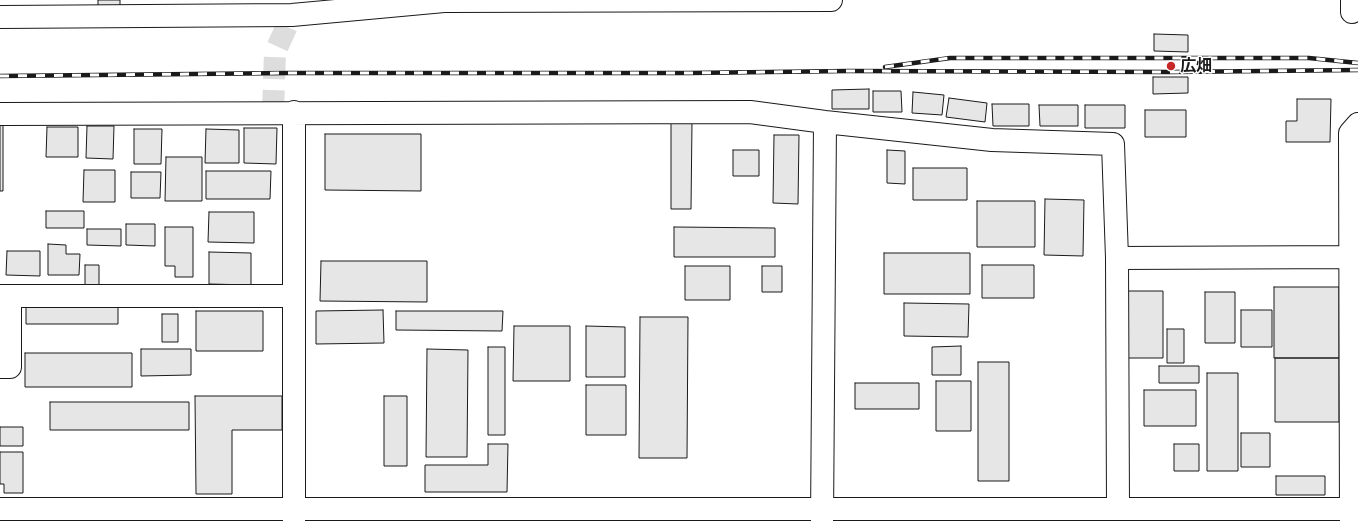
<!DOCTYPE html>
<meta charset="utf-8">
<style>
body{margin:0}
canvas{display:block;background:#fff}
</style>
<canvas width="1358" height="521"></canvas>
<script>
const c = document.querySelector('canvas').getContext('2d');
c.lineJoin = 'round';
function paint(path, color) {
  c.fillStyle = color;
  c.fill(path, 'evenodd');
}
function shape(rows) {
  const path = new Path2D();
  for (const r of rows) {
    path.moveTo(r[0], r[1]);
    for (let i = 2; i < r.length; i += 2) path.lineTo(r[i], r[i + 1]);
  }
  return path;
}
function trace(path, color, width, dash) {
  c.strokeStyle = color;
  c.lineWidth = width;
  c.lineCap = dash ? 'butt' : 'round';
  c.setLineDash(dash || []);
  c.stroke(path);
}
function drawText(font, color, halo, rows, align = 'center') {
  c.font = font + ' "Zilla Slab","Noto Sans JP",serif';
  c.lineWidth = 3;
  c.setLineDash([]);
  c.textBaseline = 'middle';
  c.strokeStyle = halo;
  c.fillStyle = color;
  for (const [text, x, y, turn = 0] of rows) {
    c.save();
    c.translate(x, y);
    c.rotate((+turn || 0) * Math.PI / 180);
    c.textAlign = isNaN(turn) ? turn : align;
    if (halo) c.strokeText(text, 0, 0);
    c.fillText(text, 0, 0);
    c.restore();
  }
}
const building = shape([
 [98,0,120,0,120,6,98,6,98,0],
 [1154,34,1188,35,1188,52,1154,51,1154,34],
 [1153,77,1188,77,1188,93,1153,94,1153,77],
 [869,89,869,109,832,109,832,90,869,89],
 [873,91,901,91,902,112,873,112,873,91],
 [913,92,944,95,942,115,912,113,913,92],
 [949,98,987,103,985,122,946,117,949,98],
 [1297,99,1331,99,1330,142,1286,142,1286,121,1297,121,1297,99],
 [992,104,1029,104,1029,126,993,126,992,104],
 [1039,105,1078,105,1078,126,1040,126,1039,105],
 [1085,105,1125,105,1125,128,1085,128,1085,105],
 [1145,110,1186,110,1186,137,1145,137,1145,110],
 [671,122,692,122,691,209,671,209,671,122],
 [0,123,3,123,3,191,0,191,0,123],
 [87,126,114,126,113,159,86,158,87,126],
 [47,127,78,127,78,157,46,157,47,127],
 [244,128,277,128,276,164,244,163,244,128],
 [134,129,162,129,161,164,134,164,134,129],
 [206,129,239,130,239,163,205,163,206,129],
 [325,134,421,134,421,191,325,190,325,134],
 [774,135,799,135,798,204,773,203,774,135],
 [733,150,759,150,759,176,733,176,733,150],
 [887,150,905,151,905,184,887,183,887,150],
 [166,157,202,157,202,201,165,201,166,157],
 [913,168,967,168,967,200,913,200,913,168],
 [84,170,115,170,115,202,83,202,84,170],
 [206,171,271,171,270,199,206,199,206,171],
 [131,172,161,172,160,198,131,198,131,172],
 [1045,199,1084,200,1083,256,1044,255,1045,199],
 [977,201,1035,201,1035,247,977,247,977,201],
 [46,211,84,211,84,228,46,228,46,211],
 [209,212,254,212,254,243,208,242,209,212],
 [126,224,155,224,155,246,126,245,126,224],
 [165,227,193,227,193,277,175,277,175,266,165,266,165,227],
 [674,227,775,228,775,257,674,257,674,227],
 [87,229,121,229,121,246,87,245,87,229],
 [48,244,66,245,66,254,80,254,79,275,48,275,48,244],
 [7,251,40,251,40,276,6,275,7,251],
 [209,252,251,253,251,285,209,284,209,252],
 [884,253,970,253,970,294,884,294,884,253],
 [321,261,427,261,427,302,320,301,321,261],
 [85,265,99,265,99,288,85,288,85,265],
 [982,265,1034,265,1034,298,982,298,982,265],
 [685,266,730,266,730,300,685,300,685,266],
 [762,266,782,266,782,292,762,292,762,266],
 [1274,287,1339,287,1339,358,1274,358,1274,287],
 [1126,291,1163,291,1163,358,1126,358,1126,291],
 [1205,292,1235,292,1235,343,1205,343,1205,292],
 [904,303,969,304,968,337,904,336,904,303],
 [118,304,118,324,26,324,26,305,118,304],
 [383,310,384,343,316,344,316,311,383,310],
 [1241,310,1272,310,1272,347,1241,347,1241,310],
 [196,311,263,311,263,351,196,351,196,311],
 [396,311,503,311,502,331,396,330,396,311],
 [162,314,178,314,178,342,162,342,162,314],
 [640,317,688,317,687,458,639,458,640,317],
 [514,326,570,326,570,381,513,381,514,326],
 [586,326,625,327,625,377,586,377,586,326],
 [1167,329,1184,329,1184,363,1167,363,1167,329],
 [961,346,961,375,932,375,932,347,961,346],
 [488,347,505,347,505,435,488,435,488,347],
 [141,349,191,349,191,375,141,376,141,349],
 [427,349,468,350,467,457,426,457,427,349],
 [25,353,132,353,132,387,25,387,25,353],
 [1275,358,1339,358,1339,422,1275,422,1275,358],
 [978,362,1009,362,1009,481,978,481,978,362],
 [1159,366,1199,366,1199,383,1159,383,1159,366],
 [1207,373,1238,373,1238,471,1207,471,1207,373],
 [936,381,971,381,971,431,936,431,936,381],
 [855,383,919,383,919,409,855,409,855,383],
 [586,385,626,385,626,435,586,435,586,385],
 [1144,390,1196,390,1196,426,1144,426,1144,390],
 [195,396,282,396,282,430,232,430,232,494,196,494,195,396],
 [384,396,407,396,407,466,384,466,384,396],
 [50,402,189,402,189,430,50,430,50,402],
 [0,427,23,427,23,446,0,446,0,427],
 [1241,433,1270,433,1270,467,1241,467,1241,433],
 [488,444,508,444,507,492,425,492,425,465,488,465,488,444],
 [1174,444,1199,444,1199,471,1174,471,1174,444],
 [0,452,23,452,23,493,4,493,4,484,0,484,0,452],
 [1276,476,1325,476,1325,495,1276,495,1276,476]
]);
paint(building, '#e6e6e6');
trace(building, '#1a1a1a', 1);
trace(shape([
 [273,112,275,52,292,15]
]), '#ddd', 22, [22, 11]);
const street = shape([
 [1352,0,1352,12],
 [0,17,292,15,444,1,831,0],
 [0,114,750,112,825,122,992,140,1113,144,1117,258,1118,509],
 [1117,258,1358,257],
 [0,296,294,296],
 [0,367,10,367,10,296],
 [0,509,1358,509],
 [294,521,294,112],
 [822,521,825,122],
 [1351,521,1350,133,1358,124]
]);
trace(street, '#1a1a1a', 24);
trace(street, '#fff', 22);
const rail = shape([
 [885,67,950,58,1309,58,1358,63],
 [0,76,290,73,689,73,849,71,1171,72,1358,70]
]);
trace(rail, '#1a1a1a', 4.5);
trace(rail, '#fff', 3, [9]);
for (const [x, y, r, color] of [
 [1171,66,5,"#c62828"]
]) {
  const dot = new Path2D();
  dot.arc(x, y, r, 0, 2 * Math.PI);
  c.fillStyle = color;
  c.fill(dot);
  trace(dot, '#fff', 1.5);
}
drawText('bold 16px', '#1a1a1a', '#fff', [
 ["広畑",1180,66]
], 'left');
</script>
